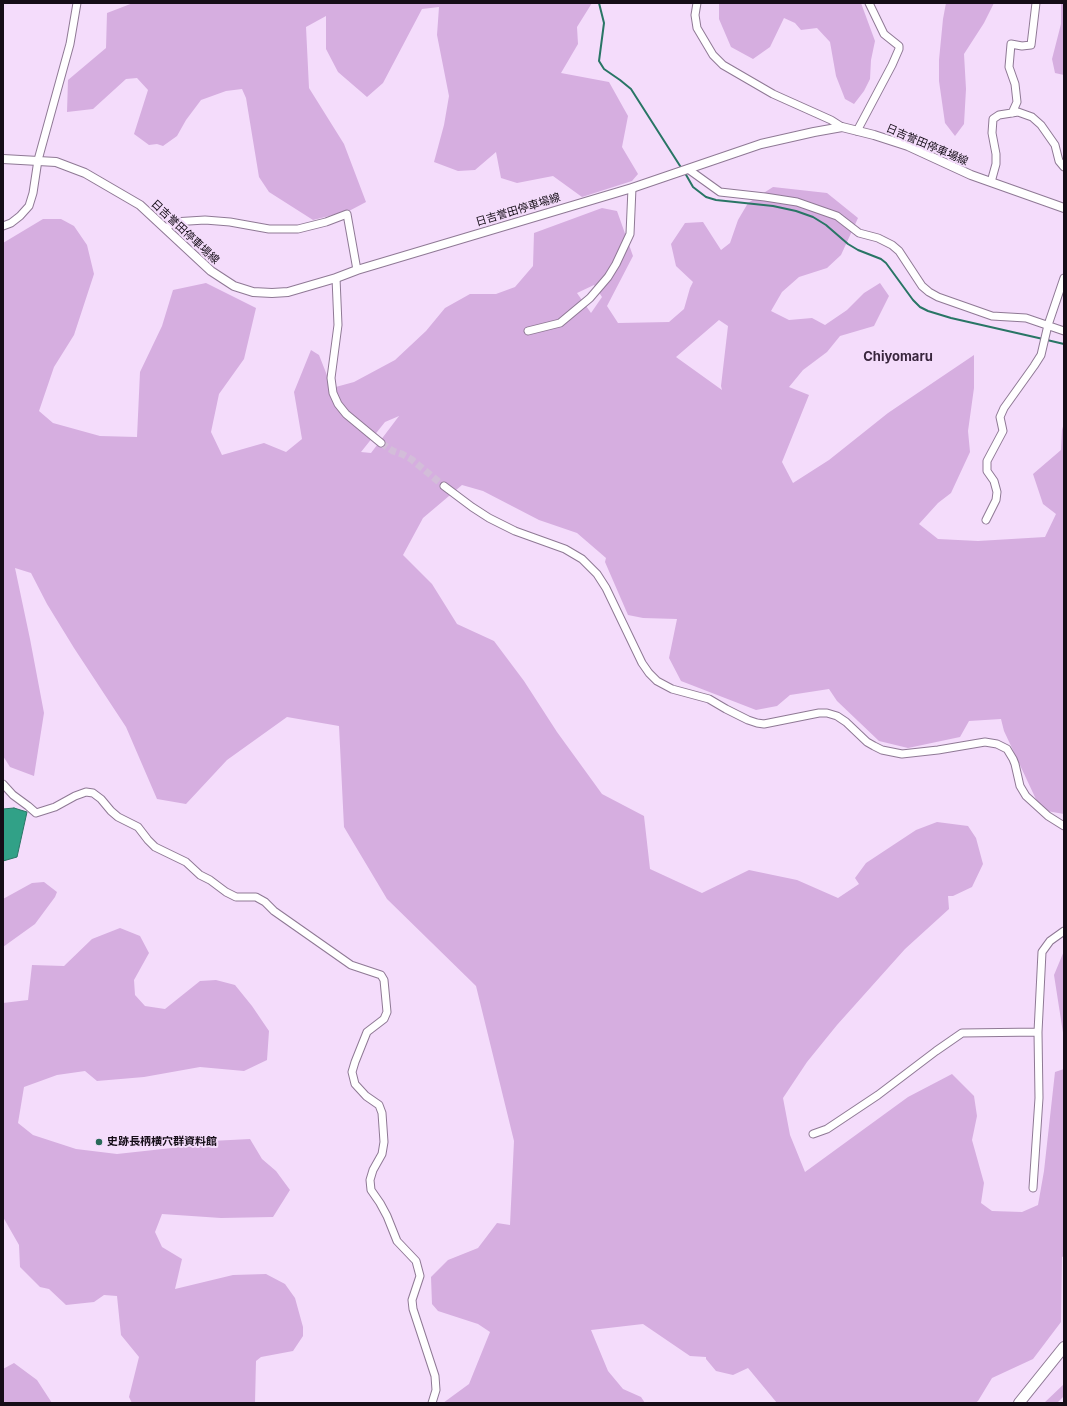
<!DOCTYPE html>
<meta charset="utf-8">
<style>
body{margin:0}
#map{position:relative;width:1067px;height:1406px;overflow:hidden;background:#f4dcfb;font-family:Inter,sans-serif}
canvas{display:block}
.frame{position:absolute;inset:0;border:4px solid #150d17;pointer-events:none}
</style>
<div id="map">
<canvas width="1067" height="1406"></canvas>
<div class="frame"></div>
</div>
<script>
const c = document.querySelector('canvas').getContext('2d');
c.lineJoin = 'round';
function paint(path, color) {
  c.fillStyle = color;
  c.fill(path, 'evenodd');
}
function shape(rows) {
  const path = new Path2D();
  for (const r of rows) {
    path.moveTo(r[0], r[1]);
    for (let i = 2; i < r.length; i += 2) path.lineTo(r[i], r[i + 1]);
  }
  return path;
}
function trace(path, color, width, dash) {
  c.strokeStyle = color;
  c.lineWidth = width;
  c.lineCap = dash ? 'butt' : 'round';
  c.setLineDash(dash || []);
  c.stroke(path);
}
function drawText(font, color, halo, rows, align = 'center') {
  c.font = font + ' Inter,"Noto Sans JP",sans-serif';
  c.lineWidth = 4;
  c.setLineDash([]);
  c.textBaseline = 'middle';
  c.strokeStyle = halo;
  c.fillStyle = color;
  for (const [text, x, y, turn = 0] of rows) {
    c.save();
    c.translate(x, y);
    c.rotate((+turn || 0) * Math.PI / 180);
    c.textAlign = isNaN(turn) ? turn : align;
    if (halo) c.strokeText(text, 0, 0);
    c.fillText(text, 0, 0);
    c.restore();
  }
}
paint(shape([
 [133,3,592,3,577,27,578,44,561,73,609,82,628,116,622,147,638,174,632,181,582,197,553,176,517,183,501,178,496,152,475,170,458,171,434,162,444,125,449,96,437,35,439,7,422,9,383,83,367,97,338,72,326,49,326,16,306,27,309,88,344,144,366,202,349,211,313,220,269,192,259,177,246,98,242,89,226,91,201,100,186,120,177,136,163,146,157,144,149,145,134,134,148,90,137,78,126,79,93,109,67,112,68,80,106,48,107,13],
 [719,3,861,3,875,41,871,60,870,79,864,91,854,104,845,99,836,76,830,42,817,28,801,30,795,23,784,18,770,47,753,59,731,47,719,19],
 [946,3,994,3,984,23,964,54,966,89,964,124,955,136,945,123,939,81,939,60,943,19],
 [1061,3,1064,3,1064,75,1055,73,1052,59,1061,24],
 [773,187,827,193,858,218,841,255,827,268,799,277,782,292,771,311,789,320,812,318,825,325,847,310,864,293,880,283,889,296,874,326,840,336,827,352,803,370,789,387,809,395,782,462,793,483,829,460,888,413,974,355,974,388,968,431,970,452,951,493,938,503,919,524,938,539,978,541,1045,537,1056,514,1043,504,1033,474,1061,450,1062,430,1064,423,1064,814,1041,810,1004,731,1001,719,969,721,960,737,908,748,879,741,837,701,829,689,790,695,777,706,756,710,681,681,669,658,677,619,643,618,628,615,605,562,606,558,577,533,539,520,483,491,462,485,423,518,403,555,432,584,457,624,494,641,524,681,557,732,602,794,644,816,650,869,702,893,749,870,797,880,838,898,859,884,855,878,866,863,916,830,937,822,968,826,976,838,983,864,972,887,953,896,948,896,949,909,905,949,837,1025,807,1062,783,1098,790,1135,805,1172,908,1097,952,1074,974,1096,977,1116,972,1140,984,1183,981,1203,992,1211,1022,1212,1038,1205,1044,1171,1055,1072,1064,1069,1064,1256,1062,1257,1061,1322,1033,1359,992,1378,978,1401,975,1403,777,1403,748,1368,733,1375,716,1371,706,1359,706,1357,690,1356,643,1324,591,1330,608,1371,623,1389,641,1397,645,1403,443,1403,469,1384,490,1332,478,1324,438,1311,432,1304,431,1277,448,1260,478,1248,497,1223,510,1225,514,1141,476,986,387,899,344,827,339,726,287,717,227,760,186,804,157,799,126,727,74,648,47,604,31,573,15,568,30,639,44,713,34,776,10,767,3,756,3,243,43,219,61,219,74,226,87,245,94,274,74,335,54,367,39,411,53,423,100,436,137,437,140,372,162,326,173,290,206,283,256,308,244,359,219,394,211,432,222,455,264,443,286,452,302,439,294,392,311,350,319,355,332,388,354,382,395,360,426,331,445,308,470,294,496,294,515,287,533,266,534,233,602,208,617,211,633,256,607,306,618,323,669,322,684,309,690,288,693,282,676,266,671,244,685,223,703,222,721,250,730,243,738,220,748,203],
 [594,285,602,297,591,313,577,293],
 [719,320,728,326,721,386,722,390,676,357],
 [399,416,371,453,361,452,385,422],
 [44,882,57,892,55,897,35,924,3,947,3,899,32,883],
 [120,928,140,936,149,953,134,980,135,995,145,1006,165,1009,200,981,216,980,235,985,252,1006,269,1031,267,1060,244,1071,200,1067,144,1077,97,1081,85,1071,57,1075,24,1087,18,1123,33,1135,76,1149,117,1154,172,1148,211,1141,250,1139,262,1159,276,1171,290,1190,273,1217,221,1218,162,1214,155,1232,162,1247,182,1259,175,1289,233,1275,266,1274,285,1284,295,1298,303,1327,303,1336,293,1351,261,1357,256,1361,255,1403,132,1403,129,1397,139,1357,121,1335,117,1296,104,1295,94,1302,66,1305,49,1289,40,1287,20,1267,19,1245,3,1217,3,1003,28,1000,32,965,64,966,92,939],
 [1064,951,1064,1039,1054,975],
 [14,1363,37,1380,52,1403,3,1403,3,1369],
 [1064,1384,1064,1396,1057,1403,1044,1403]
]), '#d6aee0');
const water = shape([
 [14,808,27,812,17,857,3,861,3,809,14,808]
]);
paint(water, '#31a187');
trace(water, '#297565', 1);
trace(shape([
 [599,3,604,23,599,61,604,69,620,80,631,89,682,169],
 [685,173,693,187,706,197,716,200,773,206,796,211,813,217,826,225,848,244,858,250,881,259,886,263,913,300,920,307,928,311,951,318,1043,339],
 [1047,340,1064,344]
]), '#297565', 2);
trace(shape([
 [381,443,393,451,402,454,411,459,444,486]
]), '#d3bdd9', 7, [7, 3.5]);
const minor = shape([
 [697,3,695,15,697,28,713,55,723,65,773,94,831,120,842,127],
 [1012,113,1017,102,1015,84,1009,67,1011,44,1022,46,1031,45,1036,3],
 [857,131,892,65,899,49,899,46,884,34,869,3],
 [688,169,720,192,765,197,797,202,837,216,859,233,878,238,892,245,899,251,922,286,929,292,938,297,992,316,1026,318,1064,331],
 [991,182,996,164,996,154,992,133,993,119,999,115,1018,112,1032,117,1041,125,1055,145,1059,161,1064,167],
 [3,226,11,223,20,216,29,206,33,193,38,160,70,44,77,3],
 [166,229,173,222,205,220,230,222,269,229,298,229,326,222,347,214,357,270],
 [336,278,338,325,331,378,333,393,338,404,346,414,381,443],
 [528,331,560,323,590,298,608,277,616,264,630,234,632,188],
 [444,486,472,507,489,518,515,531,565,549,582,559,597,574,606,588,642,663,649,673,657,681,672,689,709,699,726,709,748,720,757,723,764,724,819,713,827,713,837,716,846,722,867,742,874,746,882,750,902,754,938,750,985,742,997,744,1007,749,1013,759,1015,764,1020,786,1026,796,1048,816,1064,826],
 [986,520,996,500,997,492,994,481,987,471,987,461,1003,431,1000,417,1004,408,1034,366,1041,355,1048,325,1064,278],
 [3,784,13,795,28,806,36,813,55,807,75,796,86,792,93,793,101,799,111,811,118,817,138,827,148,840,155,847,186,862,200,875,210,880,226,892,236,897,256,897,265,902,274,911,351,965,381,975,384,980,387,1012,384,1019,367,1032,355,1062,352,1072,355,1084,366,1096,379,1105,382,1113,384,1142,382,1154,373,1170,370,1180,371,1190,380,1203,387,1216,397,1241,416,1261,420,1276,412,1300,413,1309,435,1376,436,1390,432,1403],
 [813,1134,827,1129,878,1095,936,1051,962,1033,1038,1032],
 [1033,1188,1039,1098,1038,1032,1042,952,1050,941,1064,931]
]);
const major = shape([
 [3,159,56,162,85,173,140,205,211,271,234,286,253,292,272,293,288,292,336,278,357,270,632,188,761,144,814,132,842,127,874,135,908,146,971,175,1064,208]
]);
const highway = shape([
 [1019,1403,1064,1347]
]);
trace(minor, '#8f7995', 9);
trace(major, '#8f7995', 10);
trace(highway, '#8f7995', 12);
trace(minor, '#fff', 7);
trace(major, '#fff', 8);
trace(highway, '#fff', 10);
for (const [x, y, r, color] of [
 [99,1142,4,"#286959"]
]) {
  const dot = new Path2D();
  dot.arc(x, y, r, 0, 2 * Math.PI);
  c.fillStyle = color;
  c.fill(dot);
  trace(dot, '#f4dcfb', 1.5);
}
drawText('11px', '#150d17', '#f4dcfb', [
 ["日吉誉田停車場線",927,145,23],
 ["日吉誉田停車場線",518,210,-17],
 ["日吉誉田停車場線",185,232,43]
]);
drawText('bold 11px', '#150d17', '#f4dcfb', [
 ["史跡長柄横穴群資料館",107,1142]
], 'left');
drawText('bold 13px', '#39263d', '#f4dcfb', [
 ["Chiyomaru",898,357]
]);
</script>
